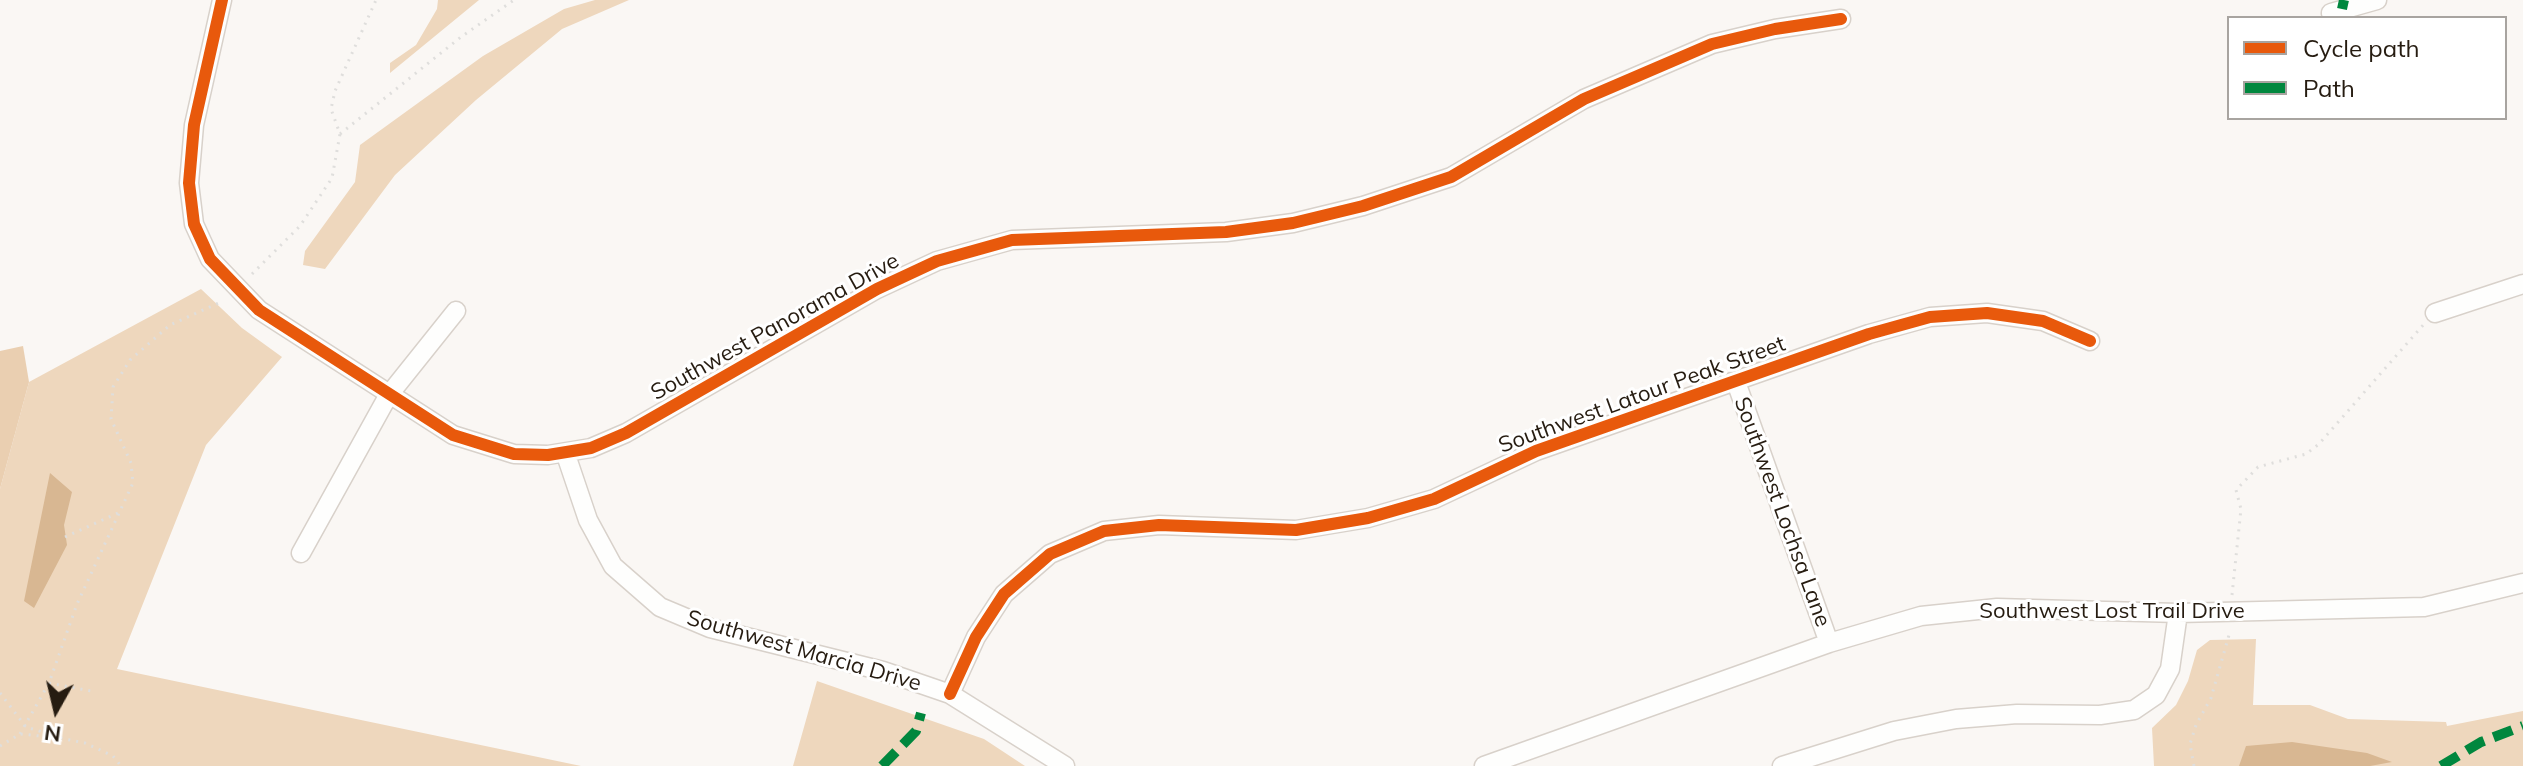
<!DOCTYPE html>
<style>
body{margin:0}
#map{position:relative;width:2523px;height:766px;overflow:hidden;background:#faf7f4;font-family:Mulish,sans-serif}
canvas{display:block}
.legend{position:absolute;left:2227px;top:16px;width:280px;height:104px;box-sizing:border-box;background:#fff;border:2px solid #a8a4a0;margin:0;padding:10px 14px;list-style:none;font-size:24px;color:#261c11}
.legend li{display:flex;align-items:center;gap:16px;height:40px}
.legend b{width:40px;border:2px solid #a8a4a0}
.north{position:absolute;left:16px;top:670px;width:80px;height:80px;-webkit-text-stroke:6px #fff;paint-order:stroke;rotate:188deg;font-size:22px;font-weight:700;line-height:32px;text-align:center;color:#261c11}
.north::after{content:'';display:block;margin:auto;width:28px;height:36px;background:#261c11;clip-path:polygon(50% 0,100% 100%,50% 72%,0 100%)}
</style>
<div id="map">
<canvas width="2523" height="766"></canvas>
<ul class="legend">
<li><b style="height:10px;background:#e8590c"></b>Cycle path</li>
<li><b style="height:10px;background:#00873e"></b>Path</li>
</ul>
<div class="north">N</div>
</div>
<script>
const c = document.querySelector('canvas').getContext('2d');
c.lineJoin = 'round';
function paint(path, color) {
  c.fillStyle = color;
  c.fill(path, 'evenodd');
}
function shape(rows) {
  const path = new Path2D();
  for (const r of rows) {
    path.moveTo(r[0], r[1]);
    for (let i = 2; i < r.length; i += 2) path.lineTo(r[i], r[i + 1]);
  }
  return path;
}
function trace(path, color, width, dash) {
  c.strokeStyle = color;
  c.lineWidth = width;
  c.lineCap = dash ? 'butt' : 'round';
  c.setLineDash(dash || []);
  c.stroke(path);
}
function drawText(font, color, halo, rows, align = 'center') {
  c.font = font + ' Mulish,sans-serif';
  c.lineWidth = 6;
  c.setLineDash([]);
  c.textBaseline = 'middle';
  c.strokeStyle = halo;
  c.fillStyle = color;
  for (const [text, x, y, turn = 0] of rows) {
    c.save();
    c.translate(x, y);
    c.rotate((+turn || 0) * Math.PI / 180);
    c.textAlign = isNaN(turn) ? turn : align;
    if (halo) c.strokeText(text, 0, 0);
    c.fillText(text, 0, 0);
    c.restore();
  }
}
paint(shape([
 [438,0,479,0,390,73,390,63,416,45,437,9],
 [595,0,629,0,562,29,476,100,395,175,325,269,303,265,305,251,355,182,360,145,483,56,564,9],
 [201,289,242,328,282,357,206,445,117,669,581,766,0,766,0,489,29,382],
 [2256,639,2253,705,2310,705,2348,719,2446,722,2447,726,2523,711,2523,766,2154,766,2152,728,2176,705,2188,681,2197,650,2210,640],
 [817,681,984,739,1025,766,793,766]
]), '#eed7bd');
paint(shape([
 [23,346,29,382,0,489,0,351]
]), '#eacfb1');
paint(shape([
 [50,473,72,492,64,525,67,545,34,608,24,601],
 [2292,742,2367,753,2392,762,2370,766,2239,766,2246,746]
]), '#d8b792');
const minor = shape([
 [222,0,194,125,189,183,194,224,210,259,259,310,453,435,514,454,548,455,591,448,626,433,877,289,937,261,1012,240,1226,232,1293,223,1363,206,1451,177,1584,99,1712,44,1775,29,1841,19],
 [2331,13,2377,0],
 [2435,313,2523,284],
 [1736,382,1829,643],
 [566,455,588,520,613,566,660,607,710,628,883,671,950,694,1065,766],
 [301,553,388,396,456,311],
 [950,694,976,637,1004,594,1050,554,1104,531,1159,525,1296,530,1368,518,1434,499,1536,451,1869,334,1930,317,1987,313,2043,321,2090,341],
 [1484,766,1829,643,1921,616,1997,608,2178,613,2424,607,2523,583],
 [1782,766,1894,731,1956,719,2017,714,2100,715,2134,710,2156,695,2170,669,2178,613]
]);
trace(minor, '#d8d1ca', 21);
trace(shape([
 [340,134,461,37,514,0],
 [252,274,300,226,332,178,340,134,331,109,335,91,376,0],
 [65,537,118,513],
 [2232,595,2241,509,2236,490,2258,467,2306,454,2319,444,2424,324],
 [49,683,96,692],
 [0,693,26,727,49,734],
 [20,734,49,683,77,604,133,483,131,463,111,419,113,387,130,360,170,325,223,301],
 [0,746,20,734,60,738,85,743,113,756,121,766],
 [2194,766,2190,744,2196,725,2211,698,2229,635]
]), '#dfdedc', 3, [2, 6]);
trace(minor, '#fefefd', 18);
trace(shape([
 [2342,9,2344,0],
 [882,766,916,731,921,713],
 [2441,766,2481,742,2523,726]
]), '#00873e', 10, [20, 10]);
trace(shape([
 [222,0,194,125,189,183,194,224,210,259,259,310,453,435,514,454,548,455,591,448,626,433,877,289,937,261,1012,240,1226,232,1293,223,1363,206,1451,177,1584,99,1712,44,1775,29,1841,19],
 [950,694,976,637,1004,594,1050,554,1104,531,1159,525,1296,530,1368,518,1434,499,1536,451,1869,334,1930,317,1987,313,2043,321,2090,341]
]), '#e8590c', 12);
drawText('22px', '#261c11', '#fff', [
 ["Southwest Panorama Drive",775,327,-29],
 ["Southwest Latour Peak Street",1642,395,-20],
 ["Southwest Lochsa Lane",1782,512,70],
 ["Southwest Lost Trail Drive",2112,611],
 ["Southwest Marcia Drive",804,651,16]
]);
</script>
